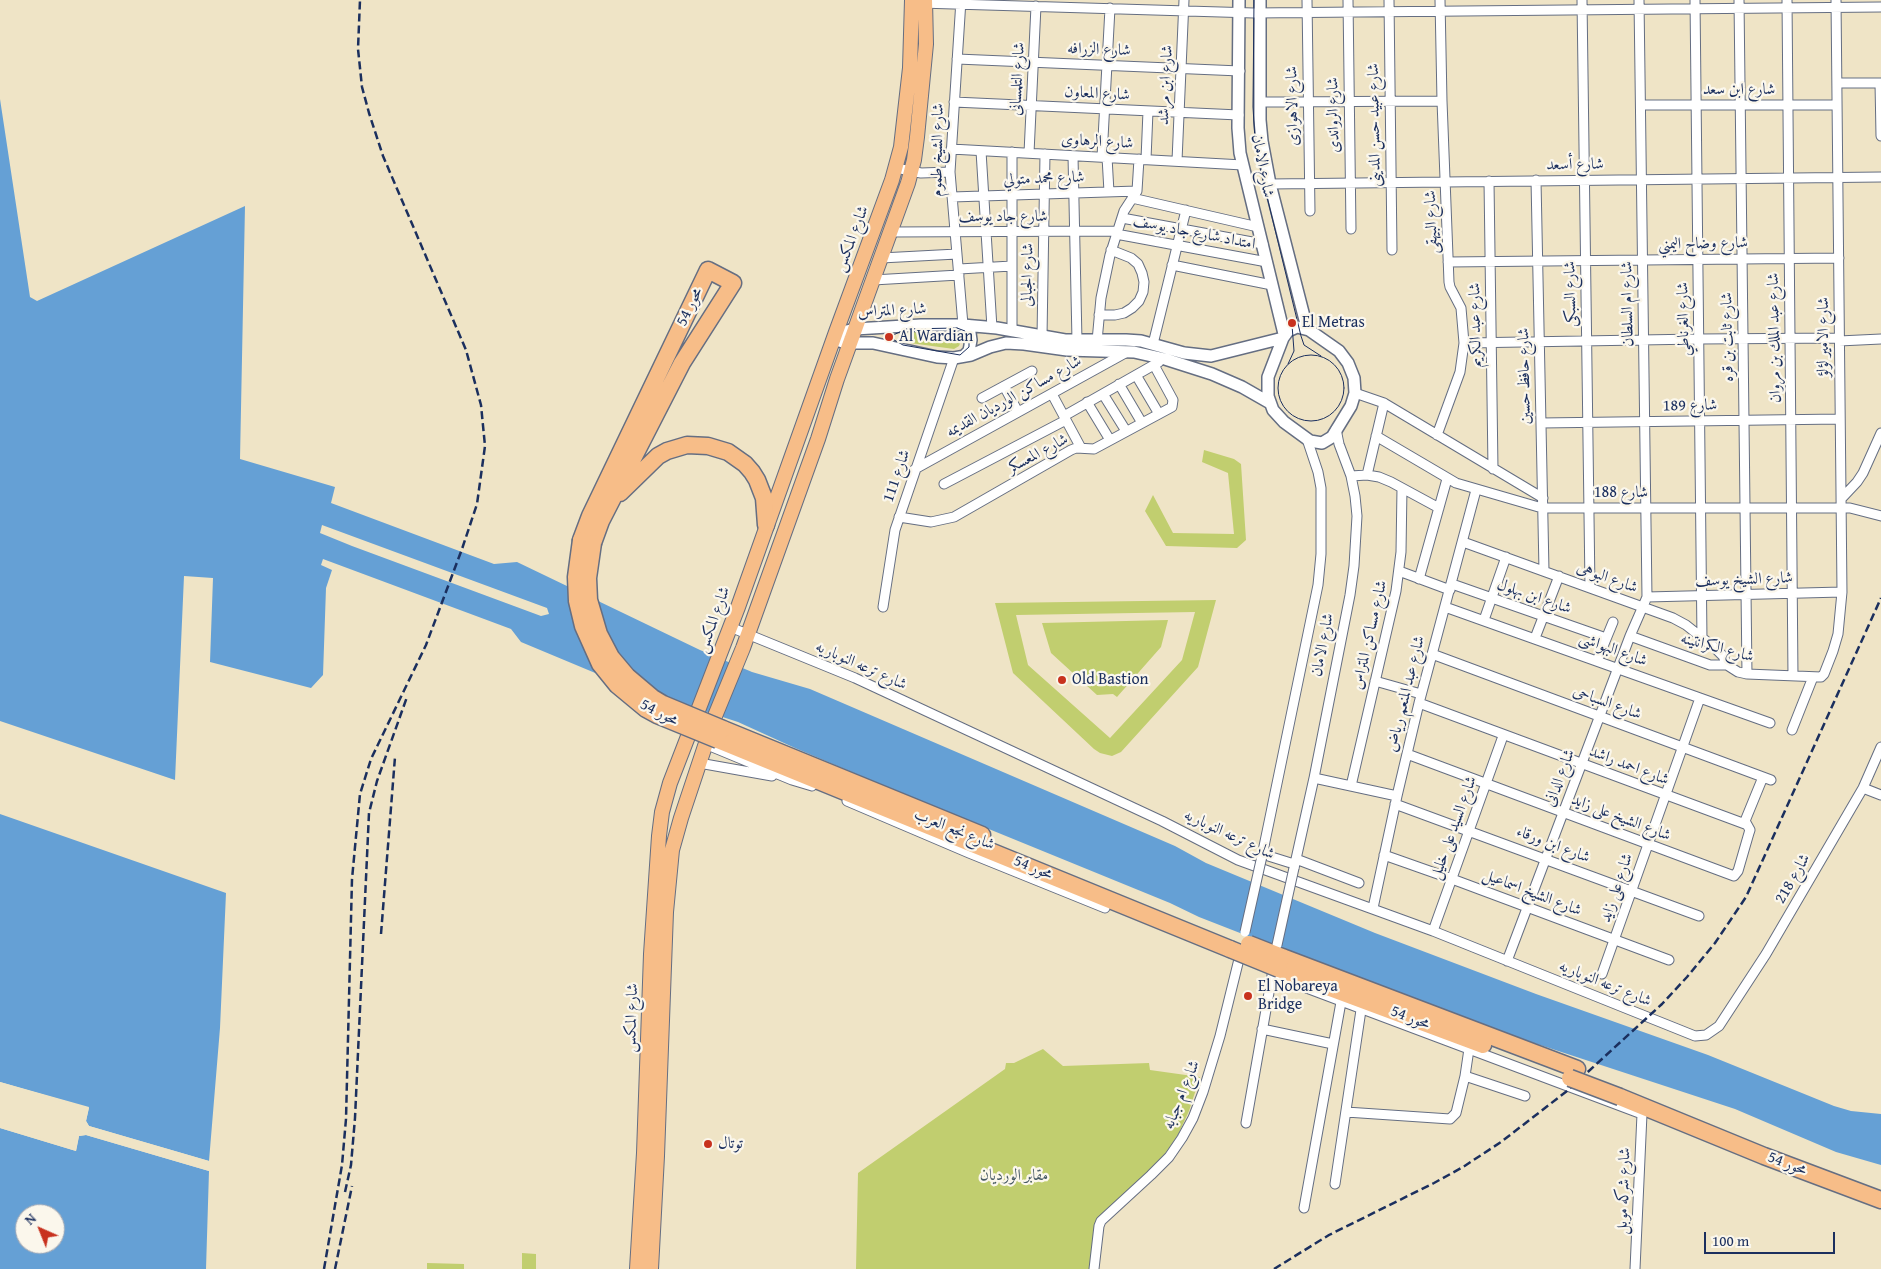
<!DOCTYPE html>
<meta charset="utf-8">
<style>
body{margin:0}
#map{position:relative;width:1881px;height:1269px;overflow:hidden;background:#efe4c6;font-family:"Gentium Book Plus",serif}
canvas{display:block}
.north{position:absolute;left:15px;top:1204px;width:50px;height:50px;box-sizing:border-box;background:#fbf7ec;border:1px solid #a1a7b3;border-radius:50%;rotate:316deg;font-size:14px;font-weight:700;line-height:20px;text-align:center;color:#1b2f5e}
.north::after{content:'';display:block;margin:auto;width:18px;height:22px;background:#c8321e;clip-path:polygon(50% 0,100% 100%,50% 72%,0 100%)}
.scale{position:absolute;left:1704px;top:1232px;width:131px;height:22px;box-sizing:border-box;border:2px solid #1b2f5e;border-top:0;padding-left:6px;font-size:15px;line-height:18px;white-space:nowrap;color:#1b2f5e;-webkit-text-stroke:4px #fbf7ec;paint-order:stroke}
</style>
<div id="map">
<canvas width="1881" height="1269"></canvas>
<div class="north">N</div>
<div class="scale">100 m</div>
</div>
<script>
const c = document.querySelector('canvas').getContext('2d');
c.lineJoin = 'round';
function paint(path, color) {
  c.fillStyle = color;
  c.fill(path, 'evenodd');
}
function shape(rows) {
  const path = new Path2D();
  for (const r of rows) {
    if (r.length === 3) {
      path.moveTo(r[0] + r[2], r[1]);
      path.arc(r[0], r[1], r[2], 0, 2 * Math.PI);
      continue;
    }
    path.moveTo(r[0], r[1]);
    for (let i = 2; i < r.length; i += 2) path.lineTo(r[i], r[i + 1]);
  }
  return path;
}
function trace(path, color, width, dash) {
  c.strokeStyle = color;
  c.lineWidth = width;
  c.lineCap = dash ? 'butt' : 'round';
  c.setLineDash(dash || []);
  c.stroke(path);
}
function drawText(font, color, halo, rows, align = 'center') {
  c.font = font + ' "Gentium Book Plus",Amiri,serif';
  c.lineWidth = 4.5;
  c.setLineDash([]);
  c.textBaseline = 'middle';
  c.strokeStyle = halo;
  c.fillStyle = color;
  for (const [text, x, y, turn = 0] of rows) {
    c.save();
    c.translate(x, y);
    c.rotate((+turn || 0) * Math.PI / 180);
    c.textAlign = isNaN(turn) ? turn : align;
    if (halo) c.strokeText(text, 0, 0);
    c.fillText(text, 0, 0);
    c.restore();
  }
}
paint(shape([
 [910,330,954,332,959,334,961,341,959,346,954,349,910,343,906,341,904,336,906,332],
 [1204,450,1234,459,1241,464,1246,540,1237,548,1166,546,1145,511,1153,495,1173,533,1234,534,1228,473,1202,462],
 [1216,600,1198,667,1121,752,1112,756,1100,753,1094,749,1013,673,995,603],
 [1195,612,1182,660,1110,738,1028,665,1016,615],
 [1168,620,1161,647,1117,697,1113,694,1097,695,1051,653,1042,623],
 [1043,1049,1063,1066,1149,1063,1150,1070,1200,1077,1189,1111,1178,1135,1164,1155,1140,1181,1097,1218,1090,1269,856,1269,858,1173,1005,1069,1006,1063,1014,1063],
 [522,1253,536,1254,536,1269,522,1269],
 [427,1263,464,1264,464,1269,427,1269]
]), '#c1ce6f');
paint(shape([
 [0,99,30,297,37,301,245,206,240,459,335,487,331,503,494,564,517,562,700,650,752,672,810,689,1175,846,1206,863,1375,933,1536,994,1708,1055,1834,1106,1851,1111,1881,1114,1881,1165,1836,1152,1735,1109,1473,1023,1299,956,1199,917,1170,903,908,796,795,748,738,722,624,685,521,642,511,629,323,559,321,565,332,570,326,588,323,675,311,688,210,662,213,578,184,576,175,780,0,721],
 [322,525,547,608,549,614,541,616,352,546,320,533],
 [0,814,226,893,220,1028,209,1161,89,1126,86,1121,89,1107,0,1082],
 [0,1128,76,1151,79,1136,86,1135,209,1171,206,1269,0,1269],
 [25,1214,55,1214,55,1244,25,1244]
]), '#65a0d5');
paint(shape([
 [0,1082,89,1108,86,1121,89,1126,209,1161,209,1163,88,1128,83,1121,86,1109,0,1084],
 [0,1126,74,1148,77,1134,86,1132,209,1168,209,1171,86,1135,79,1136,76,1151,0,1128]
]), '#efe4c6');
const minor = shape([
 [961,0,950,172,963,325],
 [1307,0,1310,211],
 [1348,0,1351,229],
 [1389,0,1392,250],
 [1582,0,1590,587],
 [1695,0,1702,639],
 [1739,0,1747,674],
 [1787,0,1793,676],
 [920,3,1254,13,1881,7],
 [957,59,1240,71],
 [1837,83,1881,83],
 [1880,83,1881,136],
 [954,102,1239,115],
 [1260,102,1442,101],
 [1641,105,1837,105],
 [951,149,1243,165],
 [981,151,992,328],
 [1029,153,1036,6],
 [1073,156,1077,341],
 [1102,157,1110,8],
 [1107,157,1109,192],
 [1146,159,1148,111],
 [1177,161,1184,0],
 [896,168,921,173,950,172],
 [1536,180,1544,571],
 [1489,181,1493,469],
 [1270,184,1881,177],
 [952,197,1137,191],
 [1132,198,1258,227],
 [1122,218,1263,244],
 [890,232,1117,231],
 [1116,234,1267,262],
 [881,258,957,254],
 [1448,262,1839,258],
 [1172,265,1272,285],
 [959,269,1012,266],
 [873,280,959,275],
 [1099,315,1115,315,1124,313,1132,308,1139,301,1143,292,1144,282,1142,273,1138,264,1131,258,1111,250],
 [1012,331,1012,152],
 [1042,337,1045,154],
 [1097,341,1101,298,1110,255,1124,211,1137,191,1139,159],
 [1839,341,1881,339],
 [1464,343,1699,339,1839,338],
 [1153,344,1186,210],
 [1136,375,1159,414],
 [1119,384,1142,423],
 [1004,386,1018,412],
 [1355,393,1384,403,1543,498],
 [1052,394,1081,448],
 [1103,394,1126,431],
 [982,398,1032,371],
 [1087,402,1110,440],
 [1064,416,1159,362],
 [1541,423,1840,419],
 [1437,435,1460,372,1464,343,1461,308,1450,287,1449,282,1442,101,1440,0],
 [1376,436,1456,483,1542,508,1850,508,1881,516],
 [915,469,1127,352],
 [1367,475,1384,403],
 [1351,476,1367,475,1379,477,1391,482,1439,508],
 [944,484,1066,420],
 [1841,499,1857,482,1863,473,1881,433],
 [899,517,931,522,954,517,1071,450,1076,448,1094,449,1172,407,1173,400,1154,365],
 [1463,542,1673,618,1686,625,1715,648,1723,656,1727,665],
 [1399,571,1450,590],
 [1419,579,1447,479],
 [1452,584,1606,638],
 [1647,597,1842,592],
 [883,607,895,530,954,358],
 [1445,607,1770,723],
 [1484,620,1506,557],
 [730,627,855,678,1162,821,1238,860,1433,931,1695,1036,1706,1035,1719,1026,1766,954,1863,788,1881,747],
 [1630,636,1710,665,1727,665,1738,672,1747,674,1821,677,1824,674,1833,651,1838,634,1842,592,1836,0],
 [1535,638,1559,576],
 [1432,654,1771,780],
 [1597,661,1613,622],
 [1375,681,1421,694],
 [1419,703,1745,824],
 [1792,730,1813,677],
 [705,744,792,780,812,786],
 [1407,754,1734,876,1738,871,1749,833,1750,830,1745,821,1763,777],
 [699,763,772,776],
 [1314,778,1397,796],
 [1351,786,1396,591,1401,552,1402,488],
 [1863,788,1881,795],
 [847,801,969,853,1105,908],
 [1395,804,1699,916],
 [1262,854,1294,864],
 [1384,855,1452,879,1669,960],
 [1262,856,1318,585,1321,554,1321,488,1318,472,1307,439],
 [1296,859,1359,883],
 [1294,868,1314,778,1350,595,1354,566,1357,516,1355,496,1351,476,1339,444,1336,429],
 [1373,908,1397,796,1419,703,1476,490],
 [1433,931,1503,736],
 [1507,961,1630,636,1647,597,1639,0],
 [1602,974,1700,698],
 [1272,975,1642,1114,1635,1269],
 [1262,1029,1333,1044],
 [1465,1076,1525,1096],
 [1346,1112,1450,1119,1456,1113,1465,1076,1469,1049],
 [1246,1123,1273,970],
 [1335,1184,1361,1010],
 [1304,1208,1341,1002],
 [1094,1269,1099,1226,1101,1221,1151,1175,1169,1157,1182,1138,1193,1118,1203,1092,1220,1036,1241,951]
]);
const tertiary = shape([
 [1239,0,1238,128,1240,153,1284,334],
 [1260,0,1260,120,1262,141,1270,184,1307,328],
 [963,325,970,333,971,340,969,351,964,356],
 [1297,327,1309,330,1339,351,1348,363,1354,378,1355,393,1351,406,1332,437,1322,443,1310,441,1284,422,1273,410,1268,396,1268,377,1283,338,1288,331,1297,327],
 [1270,403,1242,387,1212,374,1165,359,1134,352,1067,350,1024,344,1006,343,990,347,971,355,954,358,937,357,873,343,846,343,833,339,842,332,855,329,921,325,963,325,997,328,1065,340,1126,340,1141,341,1184,353,1211,356,1283,338]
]);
const primary = shape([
 [637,1269,644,1153,651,954,659,836,662,812,670,783,738,607,836,332,892,180,901,147,910,68,912,0],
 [651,1269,657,1156,666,912,672,850,681,818,715,716,743,648,818,439,837,379,908,183,914,160,917,137,926,44,925,0]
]);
const motorway = shape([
 [620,493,658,456,667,451,687,445,708,446,728,452,745,464,752,472,757,480,764,498,766,525],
 [581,540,590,516,708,270,733,283,682,363,601,521,593,543],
 [723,729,982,835],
 [718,740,1230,949],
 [1282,957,1577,1069],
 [1279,969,1483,1045],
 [1620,1097,1764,1156,1881,1200]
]);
trace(minor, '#656e82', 11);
trace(tertiary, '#656e82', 14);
trace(primary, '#656e82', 16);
trace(motorway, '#656e82', 19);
trace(minor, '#fff', 9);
trace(tertiary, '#fff', 11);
trace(primary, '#f7bd88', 14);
trace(motorway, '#f7bd88', 16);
trace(shape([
 [1254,0,1253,107,1255,140,1259,164,1301,336,1304,345,1321,356],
 [957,328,965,331,969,338,969,347,960,355,903,345,889,337,906,329,957,328],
 [1311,388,33],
 [1288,364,1294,351,1292,325]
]), '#1b2f5e', 1);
trace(shape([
 [381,934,395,757],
 [345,1192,351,1165,355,1118,369,813,377,781,407,697],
 [324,1269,342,1165,346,1119,352,879,360,794,371,759,426,645,462,549,477,504,485,446,481,405,466,350,383,156,369,113,362,87,358,49,360,0],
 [335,1269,352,1186],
 [1274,1269,1329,1235,1434,1183,1463,1167,1501,1142,1567,1091,1662,1004,1687,977,1715,943,1746,897,1881,598]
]), '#1b2f5e', 2.5, [8, 4]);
const minorBridge = shape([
 [1245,932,1262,856],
 [1277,945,1294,868]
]);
const motorwayBridge = shape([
 [581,540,576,577,577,601,583,626,600,664,617,685,646,709,657,715,718,740],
 [593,543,588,578,589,600,599,634,611,657,627,676,653,698,663,704,723,729],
 [1249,944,1282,957],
 [1230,949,1279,969],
 [1570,1078,1620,1097]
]);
trace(minorBridge, '#656e82', 11, []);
trace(motorwayBridge, '#656e82', 19, []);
trace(minorBridge, '#fff', 9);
trace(motorwayBridge, '#f7bd88', 16);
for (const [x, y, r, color] of [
 [1292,323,5,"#c8321e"],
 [889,337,5,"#c8321e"],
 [1062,680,5,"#c8321e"],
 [1248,996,5,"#c8321e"],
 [708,1144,5,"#c8321e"]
]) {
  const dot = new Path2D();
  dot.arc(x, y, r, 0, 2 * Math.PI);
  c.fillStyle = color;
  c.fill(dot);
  trace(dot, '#fbf7ec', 2);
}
drawText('16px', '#1b2f5e', '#fbf7ec', [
 ["شارع الزرافه",1099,50,2],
 ["شارع التلمسانى",1018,79,-87],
 ["شارع ابن مرشد",1166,85,-87],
 ["شارع ابن سعد",1739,90],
 ["شارع المعاون",1097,94,3],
 ["شارع الاهوازى",1293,106,-91],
 ["شارع الرواندى",1334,115,-91],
 ["شارع عبيد حسن المدينى",1375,125,-91],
 ["شارع الرهاوى",1097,142,3],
 ["شارع الشيخ طموم",938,150,-89],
 ["شارع أسعد",1575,165,-1],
 ["شارع الامان",1262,166,79],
 ["شارع محمد متولي",1044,179,-2],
 ["شارع جاد يوسف",1003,217],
 ["شارع البيهقى",1432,222,-92],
 ["امتداد شارع جاد يوسف",1194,233,11],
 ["شارع المكس",852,239,-69],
 ["شارع وضاح اليمني",1703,244,-1],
 ["شارع الجبالى",1028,275,-89],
 ["شارع السبكى",1571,294,-91],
 ["شارع ام السلطان",1628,304,-91],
 ["محور 54",690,307,-64],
 ["شارع المتراس",892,311,-3],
 ["شارع الغرناطي",1684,319,-91],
 ["شارع عبد الكريم",1476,325,-91],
 ["شارع ثابت بن قره",1728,337,-91],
 ["شارع الامير لؤلؤ",1824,337,-90],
 ["شارع عبد الملك بن مروان",1775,338,-91],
 ["شارع حافظ حسين",1525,376,-91],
 ["شارع مساكن الورديان القديمه",1014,397,-29],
 ["شارع 189",1690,406,-1],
 ["شارع المعسكر",1038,454,-28],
 ["شارع 111",897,476,-71],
 ["شارع 188",1621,493],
 ["شارع البوهى",1607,578,20],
 ["شارع الشيخ يوسف",1744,580,-2],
 ["شارع ابن بهلول",1534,597,19],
 ["شارع المكس",714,620,-70],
 ["شارع مساكن المتراس",1370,635,-77],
 ["شارع الامان",1323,645,-79],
 ["شارع الكرانتينه",1717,648,15],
 ["شارع البهواشى",1613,650,20],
 ["شارع ترعه النوباريه",861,666,24],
 ["شارع عبد المنعم رياض",1406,694,-76],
 ["شارع السباحى",1607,703,20],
 ["محور 54",659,713,27],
 ["شارع احمد راشد",1629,766,21],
 ["شارع الدانى",1560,778,-69],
 ["شارع الشيخ على زايد",1621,818,21],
 ["شارع السيد على خليل",1454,828,-70],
 ["شارع نجع العرب",954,830,22],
 ["شارع ترعه النوباريه",1229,835,25],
 ["شارع ابن ورقاء",1553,845,21],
 ["محور 54",1033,868,22],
 ["شارع 218",1793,879,-60],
 ["شارع على زايد",1617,888,-71],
 ["شارع الشيخ اسماعيل",1532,893,21],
 ["شارع ترعه النوباريه",1605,984,22],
 ["شارع المكس",632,1018,-88],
 ["محور 54",1410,1018,21],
 ["شارع ام جبابه",1182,1095,-68],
 ["محور 54",1787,1164,21],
 ["شارع شركه موبل",1624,1191,-88]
]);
drawText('16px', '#1b2f5e', '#fbf7ec', [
 ["El Metras",1302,323],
 ["Al Wardian",899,337],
 ["Old Bastion",1072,680],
 ["El Nobareya",1258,987],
 ["Bridge",1258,1005],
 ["توتال",718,1144]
], 'left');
drawText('16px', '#445762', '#fbf7ec', [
 ["مقابر الورديان",1014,1176]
]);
</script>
